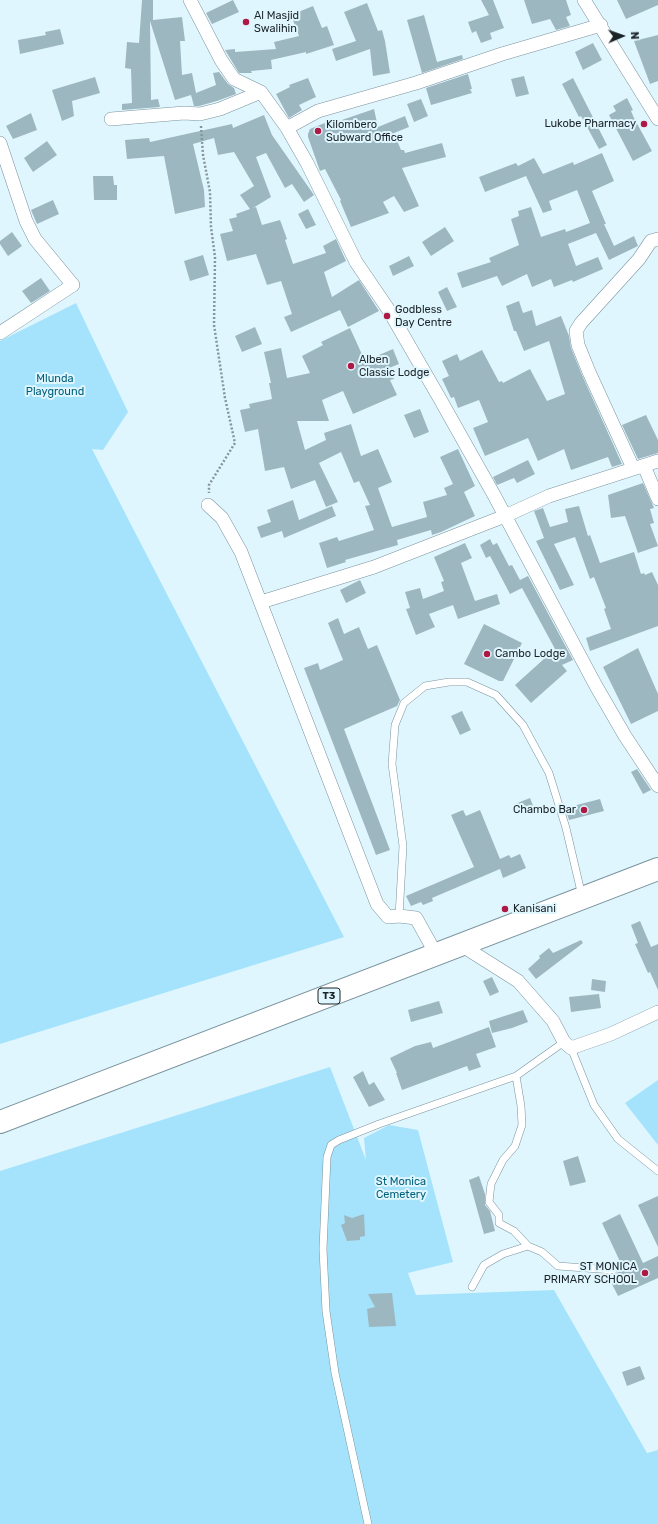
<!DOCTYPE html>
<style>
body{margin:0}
#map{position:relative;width:658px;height:1524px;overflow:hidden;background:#e0f6fe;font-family:Rubik,sans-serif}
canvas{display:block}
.north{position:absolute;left:602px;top:16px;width:40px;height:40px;-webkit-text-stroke:3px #e0f6fe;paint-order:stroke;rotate:88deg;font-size:11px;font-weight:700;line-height:16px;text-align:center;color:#1a2428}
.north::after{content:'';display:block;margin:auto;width:14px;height:18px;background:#1a2428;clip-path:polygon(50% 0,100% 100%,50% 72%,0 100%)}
</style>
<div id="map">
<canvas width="658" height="1524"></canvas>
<div class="north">N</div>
</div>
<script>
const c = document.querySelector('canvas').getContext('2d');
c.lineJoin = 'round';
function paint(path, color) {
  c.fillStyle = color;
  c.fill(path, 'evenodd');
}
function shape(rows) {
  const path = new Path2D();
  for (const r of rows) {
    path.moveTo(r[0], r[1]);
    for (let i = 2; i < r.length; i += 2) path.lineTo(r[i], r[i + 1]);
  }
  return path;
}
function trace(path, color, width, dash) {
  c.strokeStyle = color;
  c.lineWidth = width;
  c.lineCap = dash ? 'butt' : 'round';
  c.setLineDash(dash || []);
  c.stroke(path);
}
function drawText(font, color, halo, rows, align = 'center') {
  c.font = font + ' Rubik,sans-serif';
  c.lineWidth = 4;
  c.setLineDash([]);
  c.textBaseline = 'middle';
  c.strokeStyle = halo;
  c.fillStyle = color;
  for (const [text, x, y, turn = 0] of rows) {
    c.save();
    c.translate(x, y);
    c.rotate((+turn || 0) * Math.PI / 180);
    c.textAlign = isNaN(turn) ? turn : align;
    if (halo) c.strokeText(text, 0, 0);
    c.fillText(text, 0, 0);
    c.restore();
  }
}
paint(shape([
 [76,303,128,412,103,450,92,449,344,937,0,1044,0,341],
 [330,1067,366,1160,364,1138,389,1125,418,1130,453,1262,408,1273,416,1295,554,1290,647,1453,658,1450,658,1524,0,1524,0,1171],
 [658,1080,658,1145,625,1103]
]), '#a5e3fc');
paint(shape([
 [142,0,153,0,153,20,182,17,185,41,180,41,182,75,192,73,196,93,216,85,213,73,219,72,228,84,234,88,236,94,217,101,199,106,194,106,191,95,175,100,150,21,151,100,158,99,160,107,122,110,122,104,132,103,131,69,125,68,127,42,139,43],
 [233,0,239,12,212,24,206,13],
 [481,0,493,0,504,28,490,33,492,39,481,43,476,31,472,33,468,22,489,15],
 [524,0,566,0,571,15,566,17,570,26,556,30,550,19,532,24],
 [617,0,658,0,658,5,626,19],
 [367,3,378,31,382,30,385,41,390,73,373,76,370,49,336,61,332,49,356,41,344,12],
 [313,6,322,28,327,26,334,45,306,54,306,52,271,60,272,69,251,71,252,73,239,73,225,50,235,49,235,52,276,49,274,42,299,36,291,15],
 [424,15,437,62,462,55,463,59,422,73,407,20],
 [60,29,64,44,20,54,18,40,46,35,45,32],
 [658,35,658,81,650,84,634,41],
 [593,43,602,60,583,70,575,52],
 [468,74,472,89,470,89,472,93,431,105,426,88],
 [524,76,529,94,516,97,511,79],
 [95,77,100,93,72,101,74,116,62,121,52,90],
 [308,78,316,97,299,105,302,110,289,118,276,94,290,87,289,85],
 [573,78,607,145,599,149,581,116,579,117,562,84],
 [627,98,633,110,631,111,634,118,652,151,633,161,609,115,616,111,613,106],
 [421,99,428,116,414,122,407,104],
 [374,109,378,127,405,116,409,127,394,133,401,150,404,150,405,153,442,143,446,157,402,168,419,206,404,212,394,196,383,202,389,213,351,227,340,201,341,200,325,169,320,171,308,137,308,134,310,129,332,120,333,123],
 [31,113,37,130,13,139,6,126],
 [264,115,272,135,314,195,304,202,292,184,285,188,266,153,256,157,271,197,253,208,256,207,262,225,280,220,287,239,285,240,293,264,326,253,323,246,336,239,346,261,324,272,332,297,359,280,379,311,348,327,340,310,291,332,284,317,292,314,281,281,267,285,256,254,227,261,220,234,233,231,229,219,237,217,236,214,250,209,240,195,254,186,234,152,218,155,214,138,193,144,204,190,205,207,175,214,164,156,127,159,125,140,149,138,150,142,232,124,233,128],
 [47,141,57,155,33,172,24,158],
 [602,153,614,181,592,191,606,224,604,224,614,246,634,236,638,246,609,260,596,233,568,244,576,266,598,257,603,269,573,282,572,280,554,287,551,279,532,287,527,274,502,286,497,276,462,288,457,273,491,262,489,258,519,245,511,219,519,216,518,211,531,207,541,237,565,229,566,232,590,223,577,190,549,201,552,210,543,213,526,176,485,192,479,177,516,163,518,166,534,158,543,174,573,162,574,165],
 [93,176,113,176,114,185,117,185,117,200,94,200],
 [53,200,59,214,37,224,31,210],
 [308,209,316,225,306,229,298,214],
 [445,227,454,241,431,256,422,242],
 [12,232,22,246,8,256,0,244,0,241],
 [203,255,209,275,190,281,184,261],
 [409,256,414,266,393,276,389,266],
 [41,278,50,291,31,303,22,291],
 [447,287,457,307,447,311,438,292],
 [519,301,523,313,532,310,536,326,561,316,569,336,571,348,582,375,622,464,612,467,608,457,571,470,564,449,538,461,528,438,485,456,473,428,488,422,479,400,458,408,454,397,451,398,442,379,449,376,442,361,457,354,460,361,482,350,499,382,502,381,503,383,530,369,547,401,565,394,549,341,524,351,516,331,514,331,506,306],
 [255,327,262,344,242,352,235,336],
 [350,328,365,361,393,349,399,364,389,368,394,379,390,380,397,395,353,414,343,391,322,400,329,421,297,421,305,450,326,440,324,433,351,424,361,456,378,449,392,482,378,488,392,527,427,517,423,502,447,495,444,488,453,484,440,457,458,449,475,486,464,492,475,516,441,532,432,535,431,530,397,540,398,545,345,560,346,562,327,568,319,543,337,537,339,541,374,530,365,506,370,505,359,481,354,483,341,452,319,463,338,502,326,507,315,480,291,489,284,467,265,471,258,429,245,432,240,410,250,408,249,404,272,399,269,383,271,383,264,352,281,348,287,378,310,373,302,356,323,345,321,342],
 [420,409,429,432,414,438,404,415],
 [646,415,658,440,658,453,638,459,622,425],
 [528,460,535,474,517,483,514,478,497,485,493,477],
 [643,483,654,508,650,509,654,523,650,524,658,546,638,553,625,516,611,518,608,495],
 [293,500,299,520,332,506,336,516,284,538,282,531,261,538,257,527,271,522,267,510],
 [579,506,588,536,590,535,600,563,634,552,641,574,644,573,645,575,652,572,658,585,658,626,590,651,586,638,611,629,604,609,606,608,594,577,590,579,575,537,554,544,574,585,560,590,536,541,544,538,534,511,543,508,550,527,568,522,565,509],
 [490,539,493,545,497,543,509,566,512,565,520,580,528,576,573,660,562,665,567,671,531,703,515,685,555,649,522,588,510,594,490,556,486,558,480,545],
 [465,543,472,558,461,563,475,601,497,594,500,604,458,619,453,605,429,614,435,627,416,635,406,609,410,608,405,592,420,588,423,599,444,591,441,582,444,581,434,557],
 [360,580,366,593,346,603,340,590],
 [338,618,344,634,359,627,368,649,377,645,400,700,397,706,344,729,390,850,376,855,304,668,318,663,320,670,343,660,328,623],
 [484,624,522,643,503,681,499,681,464,664],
 [638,648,658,694,658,711,631,724,603,667],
 [462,711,471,730,460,735,451,716],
 [637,769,651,790,643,794,631,772],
 [530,798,534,808,519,814,515,804],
 [600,799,604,811,569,820,565,808],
 [463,810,466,816,480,810,500,859,509,855,511,858,520,854,526,868,503,878,500,869,432,898,433,901,423,905,421,902,411,906,406,896,474,867,451,815],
 [640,921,651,947,658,944,658,990,650,972,648,973,635,944,638,943,631,925],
 [581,940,583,943,536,979,528,969,540,958,539,956,549,948,553,953],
 [492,977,499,992,490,996,483,981],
 [592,979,606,981,605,992,591,990],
 [599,994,601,1008,571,1012,569,997],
 [439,1001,443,1013,411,1022,408,1010],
 [523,1010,528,1022,512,1028,492,1033,489,1021],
 [489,1027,496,1047,476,1054,481,1067,469,1071,467,1066,402,1090,396,1073,397,1073,390,1058,415,1046,431,1042,433,1048],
 [363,1071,369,1085,374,1082,385,1100,369,1107,353,1077],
 [578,1156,586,1182,570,1186,563,1161],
 [479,1176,485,1194,485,1205,490,1211,495,1231,484,1234,469,1180],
 [658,1196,658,1247,638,1205],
 [364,1214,365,1236,360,1237,360,1240,347,1241,341,1225,345,1223,344,1215,352,1218],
 [620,1214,643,1263,658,1256,658,1278,618,1296,608,1276,616,1274,623,1268,602,1223],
 [392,1293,396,1326,369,1327,367,1309,375,1307,368,1294],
 [640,1366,645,1379,627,1386,622,1372]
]), '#9db7c1');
const service = shape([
 [399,916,403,846,392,764,395,725,404,703,425,686,449,682,467,682,496,695,523,725,549,773,566,828,582,896],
 [571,1048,594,1105,618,1139,658,1171],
 [516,1076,521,1106,522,1125,515,1146,503,1160,491,1184,489,1202,499,1215,499,1223,514,1231,528,1246],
 [472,1287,484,1265,503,1254,528,1246,542,1252,558,1266,613,1270],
 [368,1524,335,1373,326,1311,323,1249,327,1157,331,1145,339,1140,379,1124,516,1076,564,1042]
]);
const minor = shape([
 [190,0,221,60,234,79,261,92,287,128,307,163,356,262,388,309,440,399,494,495,596,686,625,736,658,786],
 [584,0,658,119],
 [111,119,184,113,200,114,220,109,261,92],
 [287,128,318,111,416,83,502,54,601,25],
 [0,143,26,221,35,239,73,285,0,333],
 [644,466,658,499],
 [633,468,589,372,578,345,576,331,581,323,639,259,651,241,658,239],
 [208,505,222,518,241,552,377,904,388,917,399,916,416,918,436,954],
 [261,602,374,567,505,516,549,496,658,461],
 [461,945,518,981,553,1021,564,1042,571,1048,611,1034,658,1012]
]);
const trunk = shape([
 [0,1122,658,869]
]);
trace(service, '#7a939d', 8);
trace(minor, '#7a939d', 14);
trace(trunk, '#7a939d', 24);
trace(shape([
 [201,126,203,155,210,192,211,227,215,257,214,325,225,398,235,443,209,485,209,493]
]), '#85969c', 2.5, [2, 2]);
trace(service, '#fff', 7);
trace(minor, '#fff', 13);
trace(trunk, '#fff', 22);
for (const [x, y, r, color] of [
 [246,22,4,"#ad1944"],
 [644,124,4,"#ad1944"],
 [318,131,4,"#ad1944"],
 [387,316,4,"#ad1944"],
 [351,366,4,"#ad1944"],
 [487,654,4,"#ad1944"],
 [584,810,4,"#ad1944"],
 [505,909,4,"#ad1944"],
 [645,1273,4,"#ad1944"]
]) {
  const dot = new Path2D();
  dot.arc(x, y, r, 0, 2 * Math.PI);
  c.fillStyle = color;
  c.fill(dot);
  trace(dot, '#e0f6fe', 1.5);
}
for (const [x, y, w] of [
 [329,996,22]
]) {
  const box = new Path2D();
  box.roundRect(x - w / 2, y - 8, w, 16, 3);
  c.fillStyle = '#e0f6fe';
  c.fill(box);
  trace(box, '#1a2428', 1);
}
drawText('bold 10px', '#1a2428', null, [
 ["T3",329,996]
]);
drawText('11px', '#1a2428', '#e0f6fe', [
 ["Al Masjid",254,16],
 ["Swalihin",254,29],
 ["Lukobe Pharmacy",636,124,"right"],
 ["Kilombero",326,125],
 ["Subward Office",326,138],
 ["Godbless",395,310],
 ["Day Centre",395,323],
 ["Alben",359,360],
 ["Classic Lodge",359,373],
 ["Cambo Lodge",495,654],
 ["Chambo Bar",576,810,"right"],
 ["Kanisani",513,909],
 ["ST MONICA",637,1267,"right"],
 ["PRIMARY SCHOOL",637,1280,"right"]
], 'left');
drawText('11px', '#00617c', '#e0f6fe', [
 ["Mlunda",55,379],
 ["Playground",55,392],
 ["St Monica",401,1182],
 ["Cemetery",401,1195]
]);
</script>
